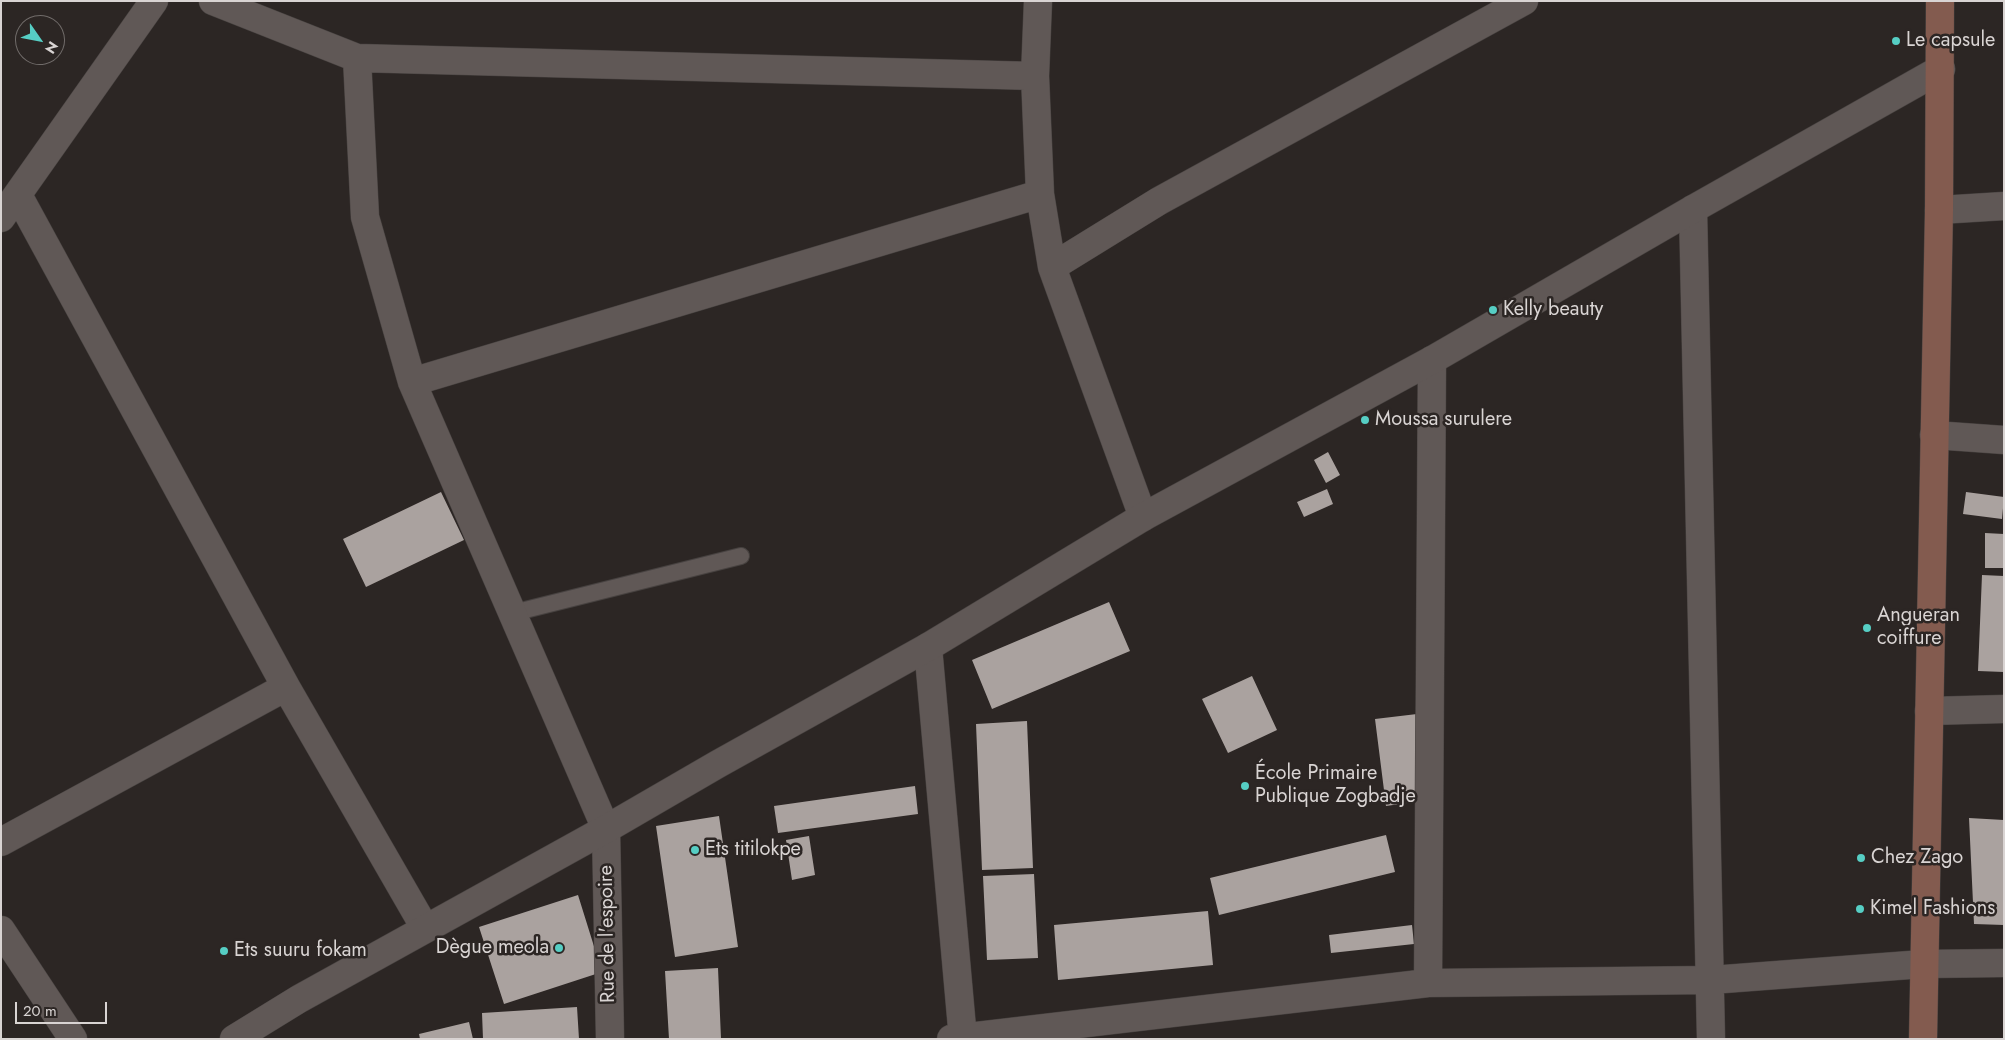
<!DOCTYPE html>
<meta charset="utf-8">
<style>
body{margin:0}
#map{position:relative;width:2005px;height:1040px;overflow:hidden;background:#2c2624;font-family:Jost,sans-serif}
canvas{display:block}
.frame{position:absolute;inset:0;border:2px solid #d9d4d3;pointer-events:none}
.north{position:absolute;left:15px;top:15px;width:50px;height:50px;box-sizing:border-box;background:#2c2624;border:1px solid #716c6a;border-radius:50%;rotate:123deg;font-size:14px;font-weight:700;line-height:20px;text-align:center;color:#d9d4d3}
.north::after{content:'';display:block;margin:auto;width:18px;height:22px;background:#56cec4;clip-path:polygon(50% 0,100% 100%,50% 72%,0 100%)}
.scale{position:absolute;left:15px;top:1002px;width:92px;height:22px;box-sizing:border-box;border:2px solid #d9d4d3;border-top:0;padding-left:6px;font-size:15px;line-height:18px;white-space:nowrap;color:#d9d4d3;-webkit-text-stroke:4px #2c2624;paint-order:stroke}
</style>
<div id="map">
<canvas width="2005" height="1040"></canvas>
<div class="frame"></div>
<div class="north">N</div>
<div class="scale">20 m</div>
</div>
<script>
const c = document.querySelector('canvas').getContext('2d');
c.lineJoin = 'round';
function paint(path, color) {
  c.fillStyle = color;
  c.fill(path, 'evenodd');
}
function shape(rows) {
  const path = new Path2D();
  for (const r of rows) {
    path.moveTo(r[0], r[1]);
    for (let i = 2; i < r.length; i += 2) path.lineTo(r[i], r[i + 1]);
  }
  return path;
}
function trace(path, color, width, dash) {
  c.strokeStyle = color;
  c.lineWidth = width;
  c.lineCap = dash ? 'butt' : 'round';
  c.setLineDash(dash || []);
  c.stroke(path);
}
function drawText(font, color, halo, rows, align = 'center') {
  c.font = font + ' Jost,sans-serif';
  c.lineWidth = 5;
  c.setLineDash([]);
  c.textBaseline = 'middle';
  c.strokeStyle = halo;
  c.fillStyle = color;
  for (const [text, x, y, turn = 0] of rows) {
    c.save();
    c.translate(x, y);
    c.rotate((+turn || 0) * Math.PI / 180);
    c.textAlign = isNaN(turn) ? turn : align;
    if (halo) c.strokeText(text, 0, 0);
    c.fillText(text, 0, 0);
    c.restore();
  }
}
paint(shape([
 [1328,452,1340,475,1326,483,1314,460],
 [1327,489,1333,504,1304,517,1297,502],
 [441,492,464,540,366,587,343,539],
 [1966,492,2004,497,2002,519,1963,514],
 [1985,533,2004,534,2004,568,1985,568],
 [1982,575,2004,576,2004,672,1978,671],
 [1109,602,1130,651,992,709,972,660],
 [1252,676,1277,730,1228,753,1202,699],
 [1417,714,1428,800,1386,806,1375,719],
 [1027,721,1033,868,982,870,976,724],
 [915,786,918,814,778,833,774,806],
 [719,816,738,947,675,957,656,826],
 [1969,818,2004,820,2004,925,1974,924],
 [1386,835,1395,872,1219,915,1210,878],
 [809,836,815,875,792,880,786,840],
 [1034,874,1038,958,987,960,983,876],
 [578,895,602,972,504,1004,479,927],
 [1208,911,1213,965,1058,980,1054,925],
 [1412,925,1414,944,1331,953,1329,935],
 [718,968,721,1039,669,1039,665,971],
 [577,1007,579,1039,483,1039,482,1013],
 [469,1022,473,1039,420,1039,419,1034]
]), '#aaa29f');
const service = shape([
 [513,613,741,556]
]);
const minor = shape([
 [213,1,357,58,1035,76],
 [1038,1,1035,76,1040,194],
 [357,58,365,217,412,382,606,829,610,1039],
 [18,195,286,687,425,928],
 [1693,209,1711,1039],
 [1939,210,2004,206],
 [1,218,154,1],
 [1052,267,1143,517],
 [412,382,1040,194,1052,267,1159,201,1524,1],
 [1934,435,2004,440],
 [928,647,963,1039],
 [1929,711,2004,709],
 [1,842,286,687],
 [1,930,73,1039],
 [1428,983,1432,360],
 [951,1039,1428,983,1711,980,1923,964,2004,963]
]);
const tertiary = shape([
 [234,1039,299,999,606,829,718,764,928,647,1143,517,1432,360,1693,209,1941,69]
]);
const secondary = shape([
 [1923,1039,1939,210,1940,1]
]);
trace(service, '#474240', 18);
trace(minor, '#474240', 29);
trace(tertiary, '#474240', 29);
trace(secondary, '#474240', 29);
trace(service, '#605856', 16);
trace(minor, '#605856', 28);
trace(tertiary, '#605856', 28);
trace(secondary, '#835b4f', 28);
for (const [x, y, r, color] of [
 [1896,41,5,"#56cec4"],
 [1493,310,5,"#56cec4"],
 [1365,420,5,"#56cec4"],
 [1867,628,5,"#56cec4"],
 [1245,786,5,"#56cec4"],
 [695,850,5,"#56cec4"],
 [1861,858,5,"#56cec4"],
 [1860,909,5,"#56cec4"],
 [559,948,5,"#56cec4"],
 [224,951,5,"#56cec4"]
]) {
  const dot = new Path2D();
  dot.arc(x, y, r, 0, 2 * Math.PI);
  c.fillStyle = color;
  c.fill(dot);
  trace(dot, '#2c2624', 2);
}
drawText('20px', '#d9d4d3', '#2c2624', [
 ["Le capsule",1906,41],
 ["Kelly beauty",1503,310],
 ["Moussa surulere",1375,420],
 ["Angueran",1877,616],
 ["coiffure",1877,639],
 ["École Primaire",1255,774],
 ["Publique Zogbadje",1255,797],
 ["Ets titilokpe",705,850],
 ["Chez Zago",1871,858],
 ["Kimel Fashions",1870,909],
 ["Dègue meola",549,948,"right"],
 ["Ets suuru fokam",234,951]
], 'left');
drawText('20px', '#d9d4d3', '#2c2624', [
 ["Rue de l'espoire",608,934,-91]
]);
</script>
